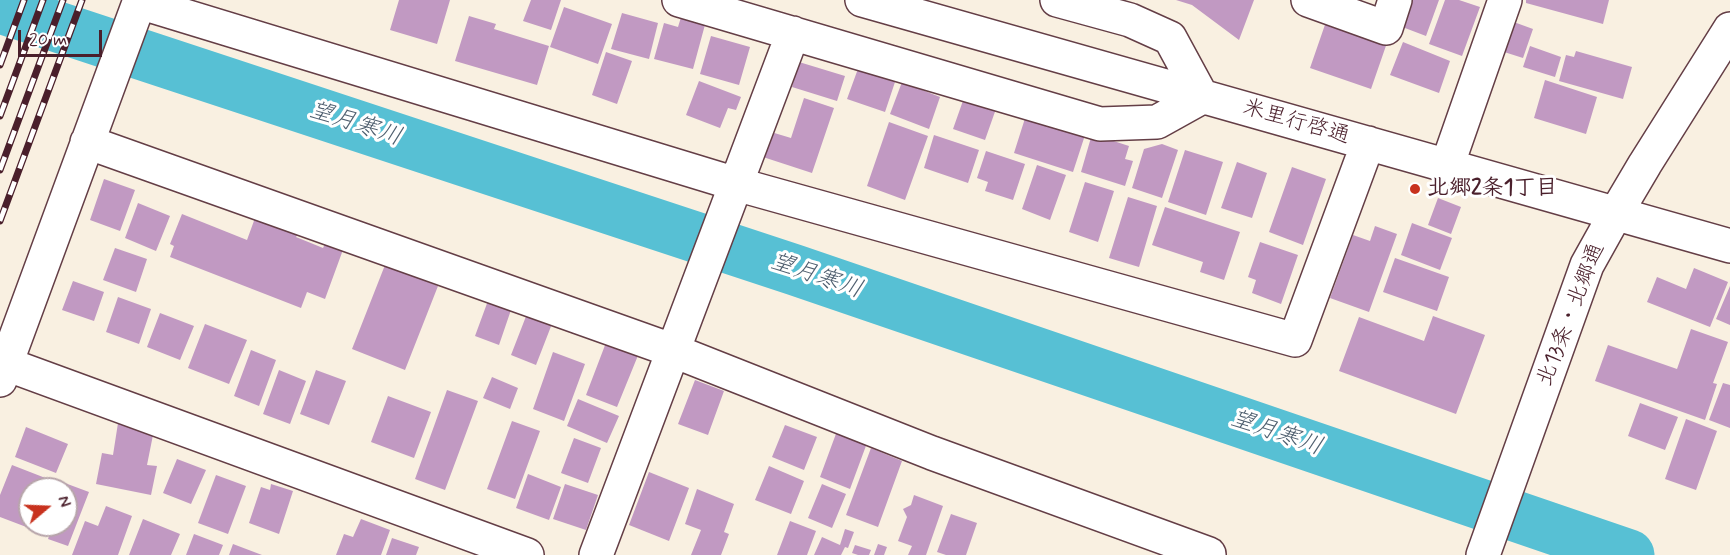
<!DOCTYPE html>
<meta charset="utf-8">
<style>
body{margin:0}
#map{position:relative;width:1730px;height:555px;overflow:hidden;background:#f9f0e1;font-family:Mynerve,sans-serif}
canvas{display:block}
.north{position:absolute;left:18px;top:477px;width:60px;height:60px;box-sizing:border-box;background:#fff;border:2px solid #b7a5aa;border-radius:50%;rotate:71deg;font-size:16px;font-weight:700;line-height:24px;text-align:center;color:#4a1f2b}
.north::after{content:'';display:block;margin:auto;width:21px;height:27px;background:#c8321e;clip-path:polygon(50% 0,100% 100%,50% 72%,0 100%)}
.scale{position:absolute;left:18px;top:30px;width:84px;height:27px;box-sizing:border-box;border:3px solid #4a1f2b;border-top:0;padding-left:8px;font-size:18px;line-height:21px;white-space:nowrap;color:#4a1f2b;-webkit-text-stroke:4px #fff;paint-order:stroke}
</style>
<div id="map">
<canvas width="1730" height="555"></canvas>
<div class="north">N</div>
<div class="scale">20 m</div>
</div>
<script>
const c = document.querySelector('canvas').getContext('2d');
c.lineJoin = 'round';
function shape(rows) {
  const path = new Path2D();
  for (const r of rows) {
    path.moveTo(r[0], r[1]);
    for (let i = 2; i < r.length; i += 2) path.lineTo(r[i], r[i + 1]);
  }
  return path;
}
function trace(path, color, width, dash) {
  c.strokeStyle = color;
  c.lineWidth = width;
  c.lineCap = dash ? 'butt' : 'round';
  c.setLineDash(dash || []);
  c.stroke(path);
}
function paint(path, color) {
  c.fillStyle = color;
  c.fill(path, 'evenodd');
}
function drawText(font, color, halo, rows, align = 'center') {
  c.font = font + ' Mynerve,"Klee One",sans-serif';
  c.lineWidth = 6;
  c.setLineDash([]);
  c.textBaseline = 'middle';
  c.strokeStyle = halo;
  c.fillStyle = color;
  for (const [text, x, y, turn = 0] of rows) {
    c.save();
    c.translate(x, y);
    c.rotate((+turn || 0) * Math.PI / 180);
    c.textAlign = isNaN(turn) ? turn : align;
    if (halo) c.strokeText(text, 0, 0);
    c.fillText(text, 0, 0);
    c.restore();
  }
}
trace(shape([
 [0,8,795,270,1629,555]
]), '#57c0d4', 51);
paint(shape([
 [399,0,450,0,437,44,390,30],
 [531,0,561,0,551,30,523,21],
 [1176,0,1254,0,1239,40,1192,5],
 [1406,0,1439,0,1426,36,1397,25],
 [1445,0,1459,0,1480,7,1462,56,1429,44],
 [1526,0,1609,0,1603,24,1526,3],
 [564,7,612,24,598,64,550,47],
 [622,13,658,23,649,59,611,49],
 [682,14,706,21,693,69,654,59,664,23,678,27],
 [469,16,496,24,494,29,549,46,537,85,455,61],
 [1328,16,1389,37,1371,89,1310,68],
 [1511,21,1533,29,1523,58,1501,51],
 [711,36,750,47,739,85,700,74],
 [1403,42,1450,61,1439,93,1390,75],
 [1530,46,1561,57,1555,77,1523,67],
 [1576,51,1632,67,1623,99,1559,81,1566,55,1574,57],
 [606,52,632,61,617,104,592,95],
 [799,62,845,76,837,101,792,87],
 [859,66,896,79,885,112,847,99],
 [1545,80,1597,97,1586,134,1534,118],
 [699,81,741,97,736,110,728,108,720,128,686,115],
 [902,82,940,97,929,129,890,114],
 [965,95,997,106,985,140,953,129],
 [804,98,834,108,812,173,763,157,771,132,791,138],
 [1027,112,1086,132,1073,172,1014,153],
 [889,122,928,136,905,200,867,186],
 [1092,134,1129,146,1125,159,1133,161,1125,186,1081,172],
 [934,135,979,150,968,183,924,168],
 [1162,144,1178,150,1162,198,1132,188,1144,149],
 [1185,150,1223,162,1206,215,1168,202],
 [986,151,1025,164,1013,200,985,191,988,182,977,178],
 [1237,162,1267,173,1252,218,1221,208],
 [1037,165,1066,175,1050,220,1022,209],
 [1292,167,1326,179,1303,245,1269,232],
 [104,179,135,190,120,231,90,220],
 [1085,182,1114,191,1098,242,1069,232],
 [1128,197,1157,206,1139,267,1109,258],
 [1438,198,1461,207,1451,234,1428,225],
 [138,203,170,216,156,251,125,238],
 [1165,207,1240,232,1224,280,1200,272,1203,262,1152,245],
 [182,214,247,240,255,218,298,234,296,237,323,248,327,240,344,247,325,299,307,292,301,308,170,257,174,246,170,244],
 [1412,223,1452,238,1440,270,1401,255],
 [1375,226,1397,234,1369,312,1330,298,1353,235,1370,241],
 [1260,242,1298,255,1281,304,1252,293,1256,280,1248,277],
 [115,248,147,259,136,292,103,280],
 [1395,258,1449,277,1437,311,1383,292],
 [385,265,438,286,405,370,352,349],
 [1694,268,1728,282,1710,327,1647,302,1657,277,1686,289],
 [73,281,104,292,94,321,62,310],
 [1730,286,1730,325,1716,319],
 [118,297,151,309,139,344,106,332],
 [489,298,512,307,499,345,475,336],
 [530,306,555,316,536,365,511,355],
 [160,313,194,326,180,360,147,347],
 [1433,316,1485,335,1456,414,1339,371,1359,317,1424,341],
 [205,324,247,340,229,384,188,368],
 [1691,329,1728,342,1713,383,1717,384,1705,420,1595,381,1608,345,1677,369],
 [607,340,639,353,617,407,586,395],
 [251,350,276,360,259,406,234,396],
 [553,352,585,364,564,421,533,409],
 [279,370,306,381,290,424,263,414],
 [316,370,346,381,329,425,300,414],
 [492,377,518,388,510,409,483,398],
 [695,380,724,391,708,435,678,424],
 [1723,383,1730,385,1730,428,1709,420],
 [447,390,478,401,445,490,415,479],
 [388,396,431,412,414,458,371,442],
 [578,399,619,416,607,443,567,426],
 [1640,403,1678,417,1665,450,1628,436],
 [1686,419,1717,431,1696,490,1665,479],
 [512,421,540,431,515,499,487,489],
 [118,423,154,430,147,465,157,466,151,495,96,484,102,453,113,455],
 [785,425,817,437,804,470,772,457],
 [26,427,68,444,56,473,15,457],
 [837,431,867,443,850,489,820,477],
 [574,438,601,448,588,483,561,473],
 [871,448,902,461,878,527,846,515],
 [177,459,206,470,191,504,163,493],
 [12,465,48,479,44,489,30,489,29,528,0,517,0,495],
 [769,466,804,481,791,514,755,500],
 [649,472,689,488,669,541,629,525],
 [528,474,561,487,549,520,516,508],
 [216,475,246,486,228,534,198,523],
 [54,479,89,492,68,546,48,539,52,528,45,525,66,525,66,489,50,489],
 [271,484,293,491,279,534,249,523,261,487,270,490],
 [565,484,598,495,586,530,553,519],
 [822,484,846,494,832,528,808,518],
 [697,489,734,504,724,532,729,534,721,555,691,555,701,530,685,524],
 [914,495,943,506,926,555,908,555,912,546,898,541,907,517,903,509,911,505],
 [106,506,132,516,118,555,72,555,85,521,98,526],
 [951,514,977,523,966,555,946,555,937,552],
 [143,519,180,534,171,555,129,555],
 [361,519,390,530,381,555,336,555,344,534,353,537],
 [790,521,816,531,807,555,777,555],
 [845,529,854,532,848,548,845,547,841,555,814,555,822,537,840,545],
 [194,534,223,545,219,555,186,555],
 [392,538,419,547,416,555,386,555],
 [233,544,262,555,229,555],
 [878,544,887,547,884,555,874,555],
 [855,545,871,550,869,555,858,555,852,553]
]), '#c199c2');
const minor = shape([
 [679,0,1100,124,1157,122,1202,97,1170,38,1130,20,1057,0],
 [862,0,1730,246],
 [1308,0,1386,28,1395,0],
 [139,2,736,184,1295,340,1368,143],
 [87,142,674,351,932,453,1209,554,1209,555],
 [1447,166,1505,0],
 [6,364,527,555],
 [0,380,140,0],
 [596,555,793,33],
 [1483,555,1587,265,1616,213,1645,164,1730,29]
]);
trace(minor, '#643e46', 36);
trace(minor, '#fff', 33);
const rail = shape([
 [0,65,24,0],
 [0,116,43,0],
 [0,170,63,0],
 [0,221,82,0]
]);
trace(rail, '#4a1f2b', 7);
trace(rail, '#fff', 4.5, [14]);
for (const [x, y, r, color] of [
 [1415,189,6,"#c8321e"]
]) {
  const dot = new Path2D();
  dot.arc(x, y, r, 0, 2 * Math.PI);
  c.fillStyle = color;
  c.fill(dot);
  trace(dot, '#fff', 2);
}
drawText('22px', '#4a1f2b', '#fff', [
 ["米里行啓通",1296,123,16],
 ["北13条・北郷通",1572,315,-69]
]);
drawText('bold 22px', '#4a1f2b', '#fff', [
 ["北郷2条1丁目",1427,189]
], 'left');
drawText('italic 24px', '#4f5f6f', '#fff', [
 ["望月寒川",355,125,18],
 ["望月寒川",816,277,19],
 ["望月寒川",1276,434,19]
]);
</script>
